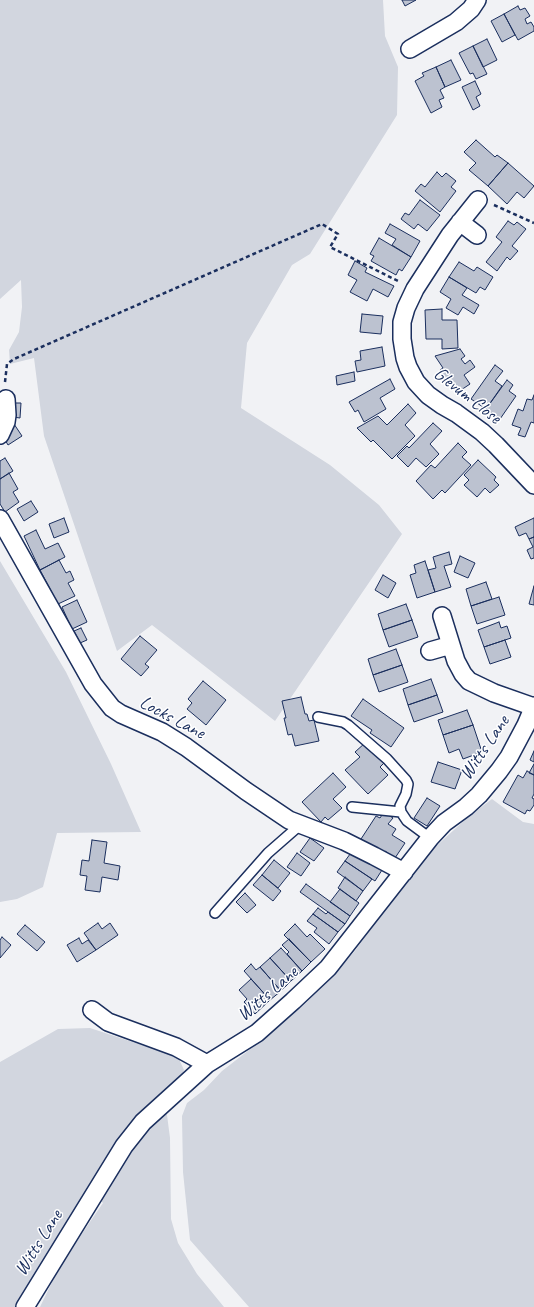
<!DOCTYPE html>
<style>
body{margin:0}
canvas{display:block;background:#f1f2f5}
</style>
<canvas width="534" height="1307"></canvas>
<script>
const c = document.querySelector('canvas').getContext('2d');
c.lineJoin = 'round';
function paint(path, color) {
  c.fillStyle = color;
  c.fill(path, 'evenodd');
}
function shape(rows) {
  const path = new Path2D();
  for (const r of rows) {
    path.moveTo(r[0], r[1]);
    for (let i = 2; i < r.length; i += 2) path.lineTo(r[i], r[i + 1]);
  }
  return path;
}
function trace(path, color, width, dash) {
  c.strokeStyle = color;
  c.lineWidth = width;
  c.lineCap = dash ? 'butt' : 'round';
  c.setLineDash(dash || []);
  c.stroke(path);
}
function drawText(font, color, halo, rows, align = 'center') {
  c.font = font + ' Caveat,sans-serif';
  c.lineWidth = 3;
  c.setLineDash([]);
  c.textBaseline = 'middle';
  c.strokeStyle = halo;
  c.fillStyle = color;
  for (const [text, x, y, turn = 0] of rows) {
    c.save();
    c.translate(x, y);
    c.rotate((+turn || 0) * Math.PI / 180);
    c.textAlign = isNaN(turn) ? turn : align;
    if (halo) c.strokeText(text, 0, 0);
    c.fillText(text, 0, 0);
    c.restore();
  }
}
paint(shape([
 [0,0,383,0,385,36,398,67,397,115,310,254,292,265,247,343,241,408,330,465,379,505,402,534,275,721,152,625,117,651,44,436,34,358,10,364,9,350,19,332,22,307,21,280,0,299],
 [0,561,66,672,111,764,141,832,57,833,43,887,17,899,0,902],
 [492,799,523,822,534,824,534,1307,249,1307,190,1240,183,1172,182,1116,187,1103,204,1090,222,1071,271,1033,307,1002,337,971,354,952,410,876,432,850,467,818],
 [90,1028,178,1057,184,1070,179,1080,162,1099,167,1115,170,1138,171,1219,178,1243,197,1274,224,1307,40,1307,55,1276,81,1235,103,1203,92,1192,88,1190,78,1204,16,1307,0,1307,0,1062,58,1029]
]), '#d2d6df');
const building = shape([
 [402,0,416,0,405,6,402,0],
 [518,6,520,10,525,8,530,16,525,19,527,24,531,22,534,27,534,31,518,40,504,14,518,6],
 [504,14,515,35,502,42,491,21,504,14],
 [487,39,497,60,483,67,473,46,487,39],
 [473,46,487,74,476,79,473,73,470,74,459,53,473,46],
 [451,60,461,80,445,87,436,67,451,60],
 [436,67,445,87,440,90,444,98,439,100,442,107,431,113,415,81,424,76,422,73,436,67],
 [475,81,481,94,476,97,480,106,473,110,462,87,475,81],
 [476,140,495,157,497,155,508,163,488,186,469,170,476,163,464,152,476,140],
 [508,163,534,186,524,198,517,192,507,204,488,186,508,163],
 [437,172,442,177,446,173,456,181,451,187,456,191,440,212,415,191,421,184,425,187,437,172],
 [420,200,440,215,427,231,418,224,414,229,401,219,405,213,409,215,420,200],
 [508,221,514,225,517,222,526,229,512,246,518,251,510,260,507,257,497,271,486,262,502,242,496,237,508,221],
 [390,224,420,241,411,257,392,245,396,239,385,233,390,224],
 [379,238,411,257,402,271,399,269,396,275,371,261,374,256,370,254,379,238],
 [355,261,367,268,365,272,394,286,388,297,373,289,367,301,350,292,357,280,348,275,355,261],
 [459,262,474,271,477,267,493,277,485,290,480,287,476,293,449,277,459,262],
 [449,277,467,288,462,295,479,305,474,314,463,307,458,315,446,308,451,299,440,292,449,277],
 [442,309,442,320,457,320,458,348,442,349,442,339,426,339,425,310,442,309],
 [362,314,383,316,381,334,360,332,362,314],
 [382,347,385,366,357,372,355,361,361,360,360,351,382,347],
 [460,349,465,356,461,359,465,364,470,360,475,367,464,375,470,384,458,392,448,378,446,380,440,370,443,368,435,356,460,349],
 [495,365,503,371,495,381,502,386,486,409,471,399,495,365],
 [354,372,355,381,337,385,336,376,354,372],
 [390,379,395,389,380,398,386,409,364,422,358,410,355,412,349,402,390,379],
 [507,380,513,385,509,391,516,396,500,419,486,409,507,380],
 [534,395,534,423,531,422,525,437,518,435,521,428,512,425,518,409,523,411,527,399,532,400,534,395],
 [14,403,21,403,20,418,13,417,14,403],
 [408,404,416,413,405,425,415,436,392,459,373,440,371,442,357,428,378,416,387,425,408,404],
 [433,423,442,431,430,444,439,454,426,467,416,458,408,467,397,456,407,446,409,448,433,423],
 [14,424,22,436,8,445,4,438,10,434,7,429,14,424],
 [458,443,467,452,462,457,471,465,445,493,442,490,433,499,416,481,431,465,435,468,458,443],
 [5,458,13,471,0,479,0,461,5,458],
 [478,460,496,477,494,480,499,485,490,493,485,488,477,497,464,485,469,480,464,475,478,460],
 [9,473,18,489,13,492,19,502,5,512,0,504,0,479,9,473],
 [31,501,38,512,24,521,17,509,31,501],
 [64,518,69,532,54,538,49,524,64,518],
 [534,518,534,537,529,539,526,533,519,536,515,527,534,518],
 [36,530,45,549,58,543,65,557,40,570,24,536,36,530],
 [534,537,534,558,531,559,527,550,533,547,529,539,534,537],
 [449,552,452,564,444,566,451,587,435,592,428,570,436,568,433,557,449,552],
 [460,556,475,563,468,578,454,572,460,556],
 [59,560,66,573,70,571,74,580,68,583,75,596,58,604,40,570,59,560],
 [425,561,435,592,417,598,410,575,416,573,414,565,425,561],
 [383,575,396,583,388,598,375,590,383,575],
 [486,582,492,599,471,606,466,589,486,582],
 [534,586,534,605,529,604,534,586],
 [499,597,505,615,477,624,471,606,499,597],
 [77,600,87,622,72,629,62,607,77,600],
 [406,604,412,620,383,630,378,614,406,604],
 [412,620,418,637,389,647,383,630,412,620],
 [499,622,501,628,507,626,511,638,484,647,478,630,499,622],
 [81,628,87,640,80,643,74,631,81,628],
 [140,636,157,650,145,664,149,667,141,676,121,659,140,636],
 [505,640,511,657,490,664,484,647,505,640],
 [396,649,402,665,373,675,368,659,396,649],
 [402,665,408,682,379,692,373,675,402,665],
 [431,679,437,695,408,705,403,689,431,679],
 [203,681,226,700,206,725,187,709,192,703,188,699,203,681],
 [437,695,443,712,414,722,408,705,437,695],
 [301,697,305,714,307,714,309,721,314,720,319,741,295,746,292,734,288,735,284,718,286,718,282,701,301,697],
 [363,699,404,728,391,747,370,733,372,730,351,716,363,699],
 [467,710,473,725,443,735,438,720,467,710],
 [473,725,482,752,463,759,459,749,449,753,443,735,473,725],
 [365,743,384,763,380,767,388,775,368,794,345,770,360,757,355,752,365,743],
 [534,751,534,762,530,760,534,751],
 [438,762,462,770,455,789,431,782,438,762],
 [534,764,534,775,529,773,534,764],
 [527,771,534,775,534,794,532,798,534,799,534,805,530,811,527,810,525,814,503,802,518,775,523,778,527,771],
 [333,773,346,787,333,799,342,808,328,820,325,817,321,822,302,802,333,773],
 [427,798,440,806,427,826,414,818,427,798],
 [384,812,393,818,388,824,396,829,392,835,405,843,395,858,385,851,382,854,361,839,376,816,380,818,384,812],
 [310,838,324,848,314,861,300,852,310,838],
 [92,840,107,842,104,863,120,866,118,880,102,877,100,892,85,890,87,876,80,875,82,860,89,861,92,840],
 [353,850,382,870,375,881,345,861,353,850],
 [297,853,310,863,301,876,287,867,297,853],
 [274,860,290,873,278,888,262,875,274,860],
 [345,861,372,879,363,891,337,872,345,861],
 [262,875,281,891,273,901,253,885,262,875],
 [345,877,363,891,356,901,338,888,345,877],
 [306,884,350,916,345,924,300,892,306,884],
 [340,889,359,903,350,916,330,902,340,889],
 [245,893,256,905,247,913,236,902,245,893],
 [318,908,326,914,328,912,345,924,338,932,313,914,318,908],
 [313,914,338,932,329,944,314,932,317,928,307,921,313,914],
 [98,923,102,929,110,923,118,935,96,950,84,933,98,923],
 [295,924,307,937,310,934,325,949,311,962,284,935,295,924],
 [25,925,45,942,37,951,17,934,25,925],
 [2,937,11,945,0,958,0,940,2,937],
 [79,938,82,944,88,940,96,950,77,962,67,945,79,938],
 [289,939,311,962,302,971,287,954,289,952,282,945,289,939],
 [281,948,302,971,291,981,270,958,281,948],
 [270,958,291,981,281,991,260,967,270,958],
 [251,964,256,970,260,967,281,991,270,1000,244,971,251,964],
 [251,979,270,1000,255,1014,244,1002,247,999,239,990,251,979]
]);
paint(building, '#bcc2d0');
trace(building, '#1b2f5e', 1);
const service = shape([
 [318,717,343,722,348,725,387,759,406,780,408,784,406,794,400,806,401,812,407,821,430,838],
 [352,807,401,812],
 [215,913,268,853,300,825]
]);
const minor = shape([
 [410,49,456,22,471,9,477,0],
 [478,200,450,235,415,289,406,308,402,322,402,339,405,358,408,367,416,382,428,395,442,405,456,413,482,432,496,445,534,485],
 [460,222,477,235],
 [0,435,6,422,7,415,6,399],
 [0,519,93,684,112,708,121,714,162,732,186,747,246,791,289,820,344,841,374,856,404,872],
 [442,616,456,661,463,674,469,681,494,693,534,707],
 [430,651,451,645],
 [92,1010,108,1022,176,1047,207,1064],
 [25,1307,124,1146,143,1122,207,1064,257,1033,293,1001,328,968,430,838,444,823,466,807,479,795,499,771,509,757,526,725,534,706]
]);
trace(service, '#1b2f5e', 12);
trace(minor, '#1b2f5e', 20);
trace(shape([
 [494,205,534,223],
 [5,382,7,364,14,359,322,224,338,234,330,247,400,282]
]), '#1b2f5e', 2.5, [4, 3]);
trace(service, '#fff', 9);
trace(minor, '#fff', 17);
drawText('19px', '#1b2f5e', '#fff', [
 ["Glevum Close",467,396,38],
 ["Locks Lane",172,718,28],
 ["Witts Lane",485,748,-56],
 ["Witts Lane",268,994,-41],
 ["Witts Lane",39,1243,-58]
]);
</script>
